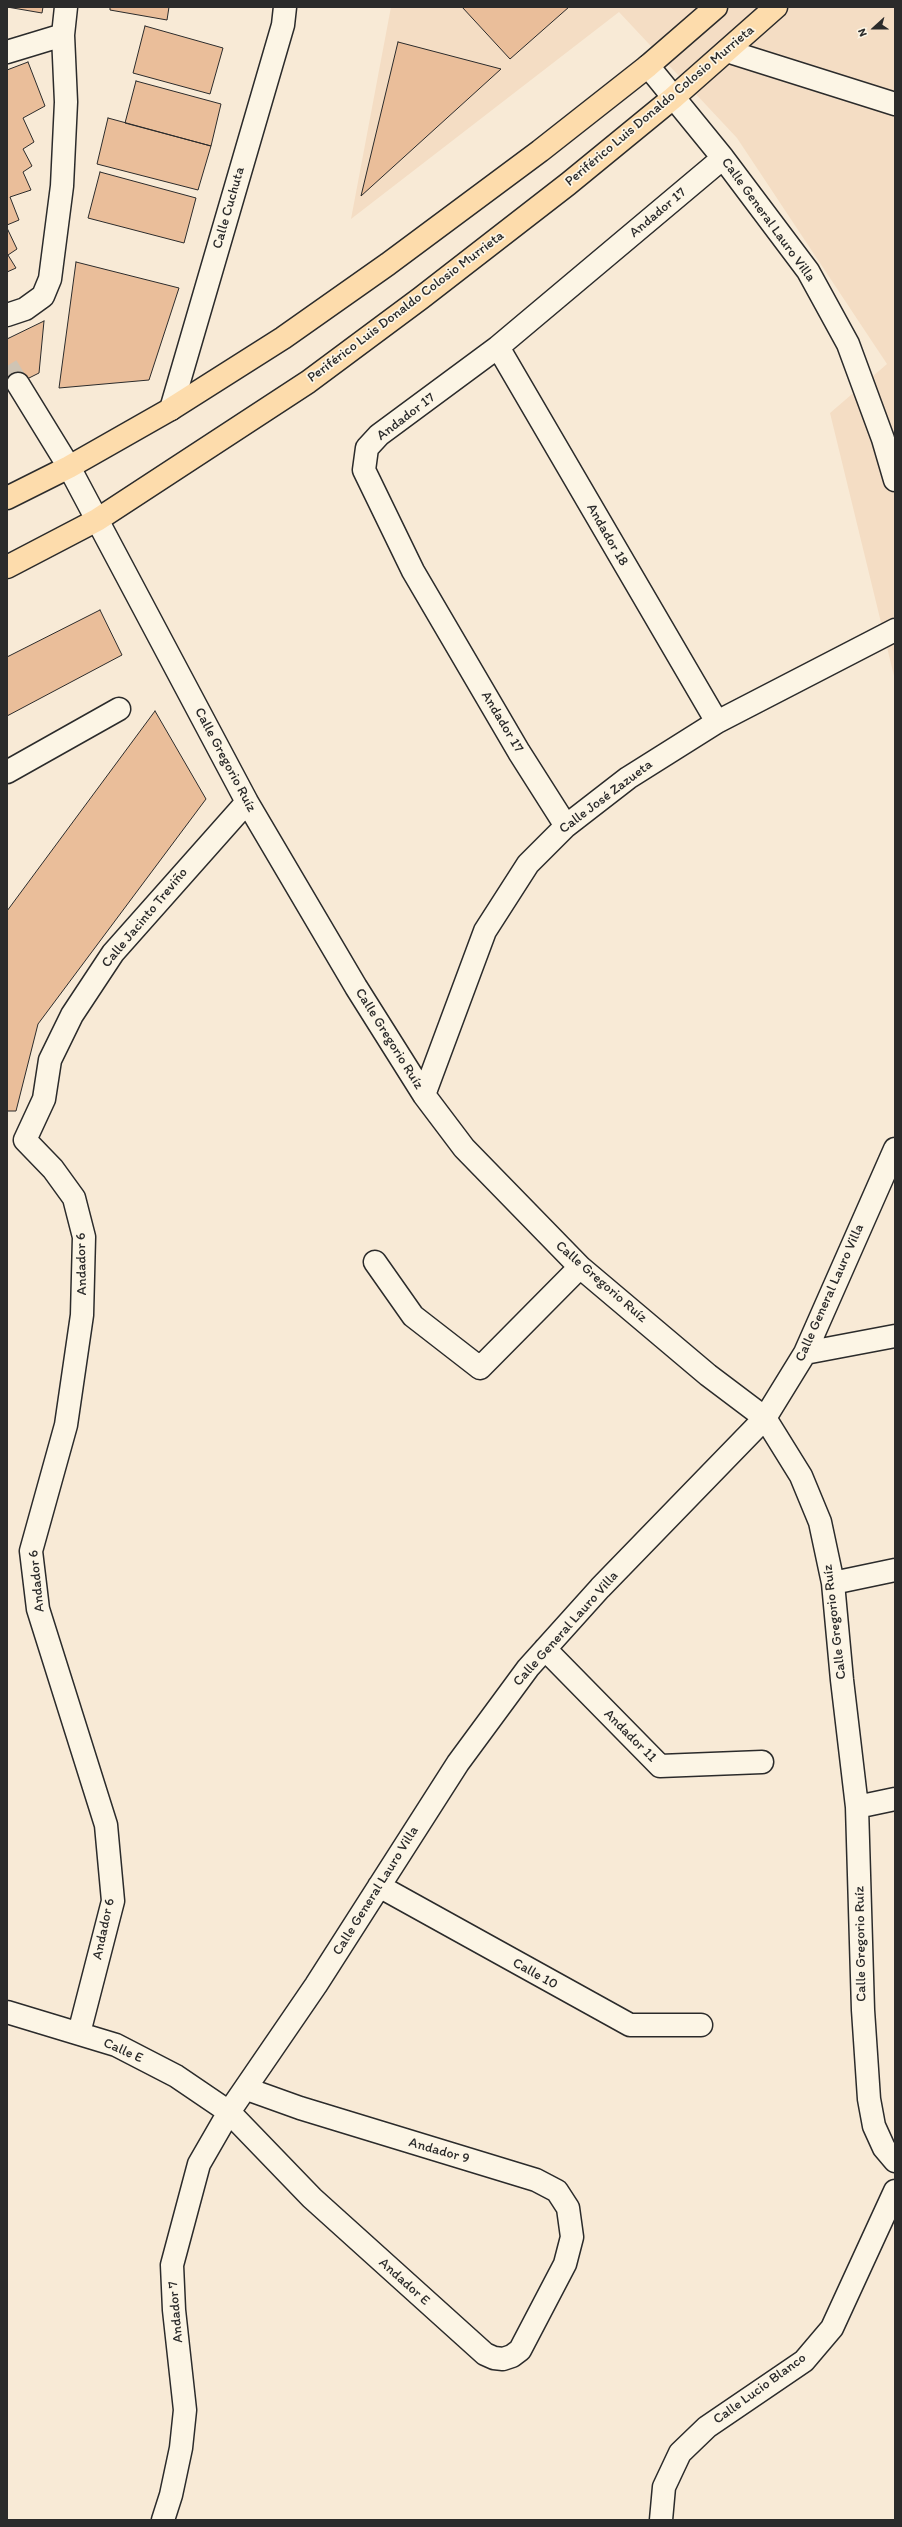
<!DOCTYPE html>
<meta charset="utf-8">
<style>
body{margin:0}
#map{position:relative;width:902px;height:2527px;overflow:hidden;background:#f8ead6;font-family:Itim,sans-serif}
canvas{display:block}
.frame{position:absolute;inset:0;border:8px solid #2b2b2b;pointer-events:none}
.north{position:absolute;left:854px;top:8px;width:40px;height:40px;-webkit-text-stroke:3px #fcf5e5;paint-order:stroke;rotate:249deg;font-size:11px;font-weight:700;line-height:16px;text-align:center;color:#2b2b2b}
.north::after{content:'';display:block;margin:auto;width:14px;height:18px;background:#2b2b2b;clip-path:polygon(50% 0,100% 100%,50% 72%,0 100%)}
</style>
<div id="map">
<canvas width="902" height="2527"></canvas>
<div class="frame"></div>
<div class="north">N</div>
</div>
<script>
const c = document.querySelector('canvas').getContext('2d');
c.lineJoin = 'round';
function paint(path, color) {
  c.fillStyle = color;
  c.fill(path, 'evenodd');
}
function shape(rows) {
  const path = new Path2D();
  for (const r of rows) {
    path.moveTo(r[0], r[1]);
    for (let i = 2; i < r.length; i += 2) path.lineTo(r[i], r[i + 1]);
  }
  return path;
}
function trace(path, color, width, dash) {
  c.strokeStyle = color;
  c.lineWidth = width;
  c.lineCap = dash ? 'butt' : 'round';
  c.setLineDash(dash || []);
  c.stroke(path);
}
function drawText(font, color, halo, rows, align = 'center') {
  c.font = font + ' Itim,sans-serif';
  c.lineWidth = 3.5;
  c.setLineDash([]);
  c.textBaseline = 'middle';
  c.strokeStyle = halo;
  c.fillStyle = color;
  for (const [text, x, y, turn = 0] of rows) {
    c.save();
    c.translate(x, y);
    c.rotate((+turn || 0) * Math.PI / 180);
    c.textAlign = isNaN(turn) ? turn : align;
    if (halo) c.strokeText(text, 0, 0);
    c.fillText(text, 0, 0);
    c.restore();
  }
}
paint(shape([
 [391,7,895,7,895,680,830,413,887,364,737,138,619,12,351,219]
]), '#f4ddc4');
const building = shape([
 [7,7,43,7,42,13,7,7],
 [110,7,169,7,167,20,110,10,110,7],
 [462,7,569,7,510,59,462,7],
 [145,26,223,48,210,94,133,73,145,26],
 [398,42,501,69,361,196,398,42],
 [28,62,45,106,23,118,34,142,23,149,32,166,23,172,31,190,10,197,19,220,7,225,7,70,28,62],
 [136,81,221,104,211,146,125,123,136,81],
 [108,118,211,146,198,190,97,164,108,118],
 [100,172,196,198,184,243,88,218,100,172],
 [7,228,17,249,8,255,16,268,7,272,7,228],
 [76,262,179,288,149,380,59,388,76,262],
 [44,321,39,373,7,389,7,339,44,321],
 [100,610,122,655,7,716,7,657,100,610],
 [155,711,206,799,38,1024,16,1111,7,1111,7,911,155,711]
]);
paint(building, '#eabe9a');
trace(building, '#2b2b2b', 1);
trace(shape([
 [7,366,18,384]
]), '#cfc4b4', 22, [22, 11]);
const minor = shape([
 [727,51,895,104],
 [7,52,63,35],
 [648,66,723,158,808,271,848,344,883,439,895,480],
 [7,315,25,309,43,296,50,279,62,186,66,102,63,35,66,7],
 [498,347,717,722],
 [18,384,69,467,247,802,356,987,424,1095,464,1148,580,1267,708,1375,765,1418,801,1476,820,1522,833,1583,842,1680,857,1807,863,2010,869,2099,874,2126,884,2148,895,2161],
 [171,409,283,25,285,7],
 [7,772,119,709],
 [566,826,519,752,413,571,364,470,367,448,379,435,498,347,723,158],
 [424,1095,485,931,528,864,566,826,628,778,717,722,895,630],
 [25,1140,53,1169,74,1198,84,1237,82,1315,66,1425,31,1551,38,1609,106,1825,113,1901,79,2033],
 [25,1140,44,1099,50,1060,72,1015,113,953,247,802],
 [375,1262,413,1316,480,1368,580,1267],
 [805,1353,895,1336],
 [833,1583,895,1570],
 [545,1649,660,1766,762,1762],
 [857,1807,895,1799],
 [379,1886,630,2025,701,2025],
 [7,2012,116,2045,176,2076,229,2112,312,2198,485,2354,494,2358,503,2359,512,2356,520,2350,565,2264,572,2237,568,2208,557,2191,536,2180,300,2108,247,2089],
 [163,2520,171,2495,181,2448,185,2410,174,2310,172,2265,199,2164,229,2112,316,1985,458,1763,528,1668,600,1588,765,1418,805,1353,895,1149],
 [661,2520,664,2487,680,2453,707,2427,804,2361,832,2328,895,2191]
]);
const major = shape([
 [7,498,69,467,171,409,283,338,388,264,540,151,648,66,716,7],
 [7,567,97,520,308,382,421,298,568,184,673,98,776,7]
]);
trace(minor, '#2b2b2b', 25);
trace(major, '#2b2b2b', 25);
trace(minor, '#fcf5e5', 22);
trace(major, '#fddcac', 22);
drawText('14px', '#2b2b2b', '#fcf5e5', [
 ["Periférico Luis Donaldo Colosio Murrieta",660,106,-40],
 ["Calle Cuchuta",229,208,-74],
 ["Andador 17",658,213,-40],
 ["Calle General Lauro Villa",768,220,54],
 ["Periférico Luis Donaldo Colosio Murrieta",406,307,-37],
 ["Andador 17",406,417,-37],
 ["Andador 18",607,535,60],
 ["Andador 17",502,722,59],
 ["Calle Gregorio Ruíz",225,760,62],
 ["Calle José Zazueta",606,797,-37],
 ["Calle Jacinto Treviño",145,918,-50],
 ["Calle Gregorio Ruíz",389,1039,58],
 ["Andador 6",82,1264,-91],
 ["Calle Gregorio Ruíz",601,1282,41],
 ["Calle General Lauro Villa",830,1293,-66],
 ["Andador 6",37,1581,-96],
 ["Calle Gregorio Ruíz",835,1622,-97],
 ["Calle General Lauro Villa",566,1629,-48],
 ["Andador 11",630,1736,45],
 ["Calle General Lauro Villa",376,1891,-58],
 ["Andador 6",104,1929,-78],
 ["Calle Gregorio Ruíz",861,1944,-91],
 ["Calle 10",535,1974,29],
 ["Calle E",123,2051,24],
 ["Andador 9",439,2151,16],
 ["Andador E",404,2282,42],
 ["Andador 7",176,2312,-95],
 ["Calle Lucio Blanco",760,2389,-36]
]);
</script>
